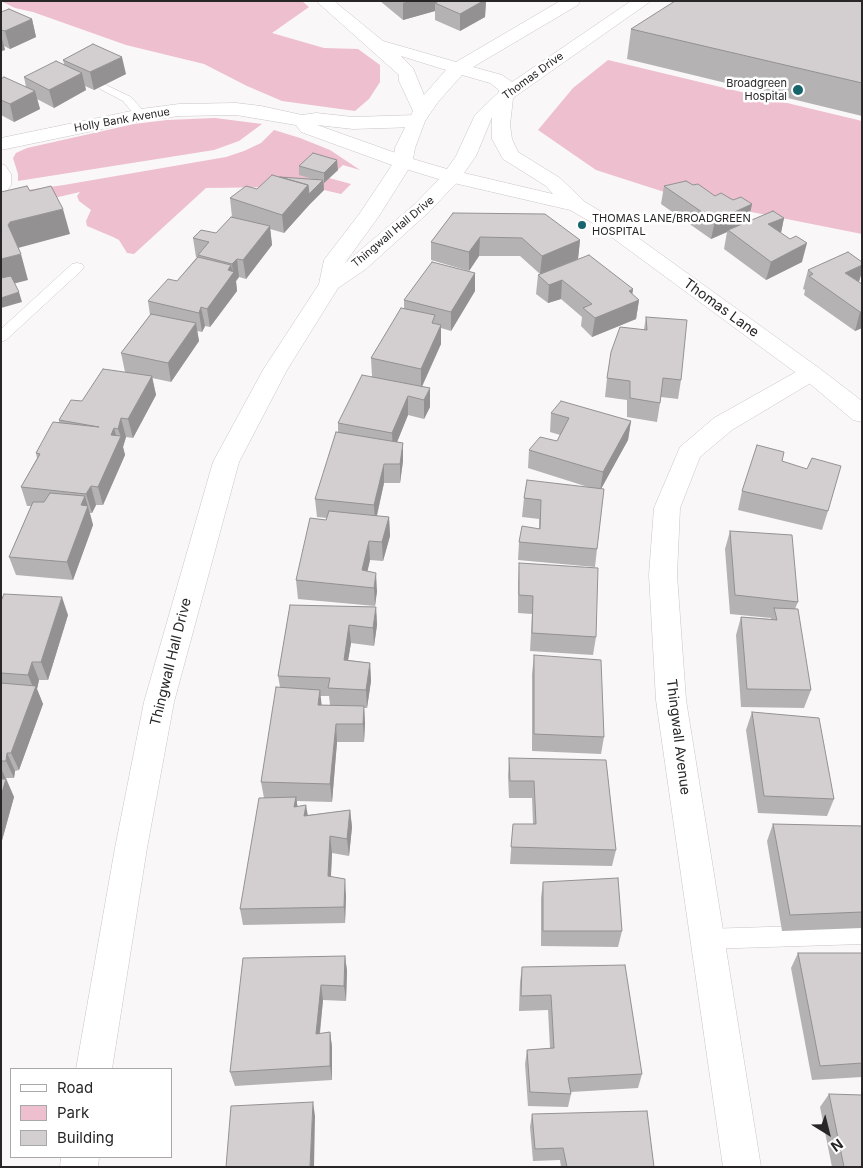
<!DOCTYPE html>
<style>
body{margin:0}
#map{position:relative;width:863px;height:1168px;overflow:hidden;background:#faf7f8;font-family:Inter,sans-serif}
canvas{display:block}
.frame{position:absolute;inset:0;border:2px solid #282627;pointer-events:none}
.legend{position:absolute;left:10px;top:1068px;width:162px;height:90px;box-sizing:border-box;background:#fff;border:1px solid #a9a8a9;margin:0;padding:6px 9px;list-style:none;font-size:15px;color:#282627}
.legend li{display:flex;align-items:center;gap:10px;height:25px}
.legend b{width:25px;border:1px solid #a9a8a9}
.north{position:absolute;left:803px;top:1108px;width:50px;height:50px;-webkit-text-stroke:4px #fff;paint-order:stroke;rotate:144deg;font-size:14px;font-weight:700;line-height:20px;text-align:center;color:#282627}
.north::after{content:'';display:block;margin:auto;width:18px;height:22px;background:#282627;clip-path:polygon(50% 0,100% 100%,50% 72%,0 100%)}
</style>
<div id="map">
<canvas width="863" height="1168"></canvas>
<div class="frame"></div>
<ul class="legend">
<li><b style="height:6px;background:#fff"></b>Road</li>
<li><b style="height:14px;background:#edbfcf"></b>Park</li>
<li><b style="height:14px;background:#d3cfd0"></b>Building</li>
</ul>
<div class="north">N</div>
</div>
<script>
const c = document.querySelector('canvas').getContext('2d');
c.lineJoin = 'round';
function paint(path, color) {
  c.fillStyle = color;
  c.fill(path, 'evenodd');
}
function shape(rows) {
  const path = new Path2D();
  for (const r of rows) {
    path.moveTo(r[0], r[1]);
    for (let i = 2; i < r.length; i += 2) path.lineTo(r[i], r[i + 1]);
  }
  return path;
}
function trace(path, color, width, dash) {
  c.strokeStyle = color;
  c.lineWidth = width;
  c.lineCap = dash ? 'butt' : 'round';
  c.setLineDash(dash || []);
  c.stroke(path);
}
function drawText(font, color, halo, rows, align = 'center') {
  c.font = font + ' Inter,sans-serif';
  c.lineWidth = 5;
  c.setLineDash([]);
  c.textBaseline = 'middle';
  c.strokeStyle = halo;
  c.fillStyle = color;
  for (const [text, x, y, turn = 0] of rows) {
    c.save();
    c.translate(x, y);
    c.rotate((+turn || 0) * Math.PI / 180);
    c.textAlign = isNaN(turn) ? turn : align;
    if (halo) c.strokeText(text, 0, 0);
    c.fillText(text, 0, 0);
    c.restore();
  }
}
paint(shape([
 [1,1,302,1,309,7,272,33,324,48,358,49,380,65,380,82,369,99,355,111,282,101,247,86,204,64,126,45,33,12,15,8],
 [608,60,862,121,862,234,686,199,596,170,538,130,573,88],
 [215,118,262,124,239,141,214,150,18,181,18,174,13,158,16,153,27,148,134,124,167,120],
 [274,130,300,138,330,150,360,170,343,165,329,178,351,184,341,194,324,190,280,187,206,188,134,254,127,253,119,240,113,237,87,226,86,221,91,210,79,201,77,196,80,192,41,201,1,202,12,192,64,185,226,157,244,151,261,143]
]), '#edbfcf');
const service = shape([
 [104,84,131,97,147,115,145,118,137,118,123,101,100,89,98,87,100,85,104,84],
 [1,164,5,165,11,174,11,185,6,192,1,193,1,164],
 [77,263,82,264,84,267,82,270,6,340,1,342,1,329,72,264,77,263],
 [862,924,862,944,706,949,698,946,695,939,698,932,706,929,862,924]
]);
const minor = shape([
 [236,103,261,106,302,115,316,113,353,117,416,115,423,117,425,121,423,125,416,127,353,129,317,125,410,158,413,162,379,216,345,263,415,204,445,173,452,171,459,173,462,177,429,212,366,269,338,288,287,370,239,462,174,702,147,848,112,1069,76,1069,115,848,144,702,213,462,263,370,319,284,324,260,360,213,392,165,301,132,296,125,236,115,179,116,141,121,1,150,1,138,141,109,179,104,236,103],
 [811,365,819,368,823,373,819,378,732,430,700,457,680,508,677,575,686,700,761,1167,723,1167,656,700,649,575,654,508,680,447,714,418,803,368,811,365],
 [61,1157,99,1157,98,1167,60,1167,61,1157]
]);
const tertiary = shape([
 [316,1,334,1,383,41,456,62,560,1,580,1,578,5,473,67,502,75,512,82,631,1,651,1,513,98,510,125,512,139,518,152,560,178,585,202,605,214,819,368,862,401,862,422,853,420,803,378,591,222,570,210,445,181,396,166,393,162,395,148,413,111,399,81,399,75,316,1],
 [401,56,446,70,424,95,413,68,401,56],
 [462,75,490,83,498,89,499,92,475,115,456,156,447,169,413,159,415,148,425,121,438,102,462,75],
 [492,117,492,139,503,159,546,186,553,194,464,173,476,156,492,117]
]);
trace(service, '#c9c5c7', 1);
trace(minor, '#c9c5c7', 1);
trace(tertiary, '#c9c5c7', 1);
paint(service, '#fff');
paint(minor, '#fff');
paint(tertiary, '#fff');
paint(shape([
 [380,1,486,1,485,17,460,31,435,20,435,11,403,20],
 [862,1,862,116,627,59,631,29],
 [1,12,32,19,36,37,10,49,4,46,5,50,1,51],
 [63,60,126,74,94,90,85,86,86,90,54,108,37,99,40,109,14,122,1,115,1,79,26,87,24,77,64,64],
 [299,166,338,170,324,183,324,190,310,204,284,233,270,229,272,245,246,279,239,277,236,281,237,291,210,327,205,326,202,332,197,331,199,341,171,382,152,378,156,395,133,438,126,437,123,447,125,455,103,505,96,505,92,513,90,513,93,525,73,580,16,575,9,557,31,506,27,506,21,487,37,458,36,453,59,423,59,420,82,401,133,374,125,372,121,353,150,315,148,301,177,281,197,257,196,257,193,238,216,233,232,217,230,198,257,189,279,177,313,179,299,175],
 [693,185,715,196,752,204,748,222,784,218,781,233,802,262,766,280,724,249,727,232,711,239,661,204,664,186],
 [453,213,580,240,578,259,556,268,633,289,632,294,639,300,636,319,592,337,581,326,582,317,561,299,548,303,536,294,538,275,540,274,520,256,479,256,469,271,431,260,431,242],
 [808,270,859,282,862,328,855,331,804,295,805,290,803,289],
 [475,273,475,291,451,331,441,328,441,344,422,387,430,407,424,419,408,415,397,442,403,443,403,461,400,483,384,483,377,516,389,517,390,536,383,561,370,560,367,571,377,591,375,606,298,599,296,580,327,518,317,517,315,499,338,433,338,423,372,376,371,358,404,309,404,300],
 [646,317,681,380,678,399,661,397,657,422,627,417,627,400,605,397,607,378,644,329],
 [551,413,631,421,628,440,601,488,597,549,595,567,518,560,519,542,539,529,539,519,522,517,524,498,588,487,528,468,529,450,557,441,560,435,550,432],
 [782,461,828,511,822,530,738,510,742,491],
 [730,531,798,602,795,609,811,690,804,708,741,707,736,635,741,617,771,619,771,618,730,614,725,549],
 [519,563,596,637,593,655,530,651,532,614,518,613,518,582],
 [1,601,68,615,48,680,39,680,37,689,43,704,19,770,15,771,14,778,6,778,14,797,1,844],
 [290,605,376,607,377,625,374,646,351,643,348,660,370,663,371,681,367,708,364,708,365,723,364,742,337,742,332,802,297,801,297,806,308,815,350,810,352,827,349,856,332,853,331,877,346,896,345,923,243,925,240,909,264,798,261,782,280,687,278,676],
 [320,696,329,696,330,705,321,705],
 [534,655,604,737,601,754,532,751,532,674],
 [752,712,834,799,827,816,758,813,746,730],
 [509,758,616,850,612,866,510,864,513,824,533,824,532,798,509,798,508,776],
 [773,824,862,826,862,928,782,931,767,841],
 [543,882,622,931,618,947,541,946,541,898],
 [798,953,862,953,862,1077,812,1080,791,968],
 [345,956,347,971,346,1001,323,1000,320,1034,330,1032,332,1047,332,1080,235,1086,230,1072],
 [522,967,642,1074,638,1088,571,1092,571,1094,568,1107,528,1106,525,1064,527,1050,550,1048,548,1010,519,1011,520,982],
 [829,1094,862,1167,832,1167,820,1107],
 [532,1114,654,1167,561,1167,560,1160,533,1161,530,1127]
]), '#b5b2b3');
paint(shape([
 [408,1,448,1,435,3,435,11,403,20,403,3],
 [483,1,486,1,485,17,460,31,460,14],
 [32,19,36,37,10,49,5,31],
 [1,35,5,50,1,51],
 [122,57,126,74,94,90,90,72],
 [82,73,86,90,54,108,49,90],
 [35,91,40,109,14,122,10,104],
 [337,160,338,170,324,183,324,173],
 [323,180,324,190,310,204,309,194],
 [308,185,310,204,284,233,282,215],
 [752,204,748,223,728,230,727,232,711,239,715,221],
 [63,209,70,234,18,248,8,225,10,222],
 [784,218,780,237,768,224],
 [270,226,272,245,246,279,243,260],
 [480,237,479,256,469,271,469,252],
 [580,240,578,259,540,274,542,256],
 [807,243,802,262,766,280,771,262],
 [21,254,28,280,1,287,1,259],
 [237,259,239,277,236,281,237,291,210,327,207,309,228,270,231,265,233,274,232,264],
 [862,265,862,272,859,282,845,273],
 [475,273,475,291,451,331,451,312],
 [562,280,561,299,548,303,549,285],
 [633,289,631,303,639,300,636,319,592,337,595,318],
 [19,292,22,302,1,308,1,298],
 [201,307,205,326,202,332,199,313],
 [860,312,862,312,862,328,855,331],
 [196,323,199,341,171,382,168,363],
 [441,325,441,344,421,388,421,369],
 [152,376,156,395,133,438,128,419],
 [430,388,430,407,424,419,424,400],
 [408,396,408,415,393,452,392,433],
 [121,418,126,437,123,447,125,455,103,505,98,487,111,435,114,428,118,443,121,437,118,429],
 [631,421,628,440,600,491,603,472],
 [403,443,403,461,400,483,400,464],
 [384,464,384,483,375,523,374,505],
 [91,486,96,505,92,513,86,494],
 [85,496,93,525,73,580,67,562,81,505],
 [389,517,390,536,383,561,382,542],
 [369,541,370,560,364,587,362,570],
 [376,573,377,591,375,606,374,588],
 [62,597,68,615,48,680,41,662],
 [376,607,377,625,374,646,373,628],
 [349,625,351,643,345,678,344,660],
 [32,662,39,680,37,689,43,704,19,770,11,753,34,690,28,675],
 [370,663,371,681,367,708,366,690],
 [320,690,322,708,318,705],
 [364,706,365,723,364,742,363,724],
 [336,724,337,742,332,802,330,784],
 [7,753,15,771,14,778,6,761],
 [1,768,14,797,1,844],
 [296,797,299,815,294,807],
 [306,805,309,822,304,816],
 [350,810,352,827,349,856,347,839],
 [330,836,332,853,330,892,328,876],
 [345,879,346,896,345,923,344,907],
 [345,956,347,971,346,1001,344,986],
 [321,985,323,1000,318,1048,316,1034],
 [330,1032,332,1047,332,1080,330,1066],
 [313,1102,315,1116,314,1167,310,1167]
]), '#949192');
const building = shape([
 [439,1,483,1,460,14,435,3,439,1],
 [675,1,862,1,862,83,631,29,675,1],
 [9,9,32,19,5,31,1,30,1,12,9,9],
 [93,44,122,57,90,72,63,60,93,44],
 [56,61,82,73,49,90,24,77,56,61],
 [4,77,35,91,10,104,1,100,1,79,4,77],
 [313,153,337,160,324,173,299,166,313,153],
 [272,175,308,185,282,215,230,198,246,186,257,189,272,175],
 [280,177,323,180,309,194,308,185,280,177],
 [686,181,693,185,698,184,715,196,721,193,733,200,741,197,752,204,715,221,664,186,686,181],
 [27,186,30,191,51,186,63,209,10,222,8,225,21,254,1,259,1,192,27,186],
 [773,211,784,218,768,224,790,239,796,236,807,243,771,262,728,230,773,211],
 [453,213,545,214,580,240,542,256,522,238,480,237,469,252,431,242,453,213],
 [231,217,270,226,243,260,237,259,232,264,198,255,209,242,193,238,201,230,216,233,231,217],
 [848,252,862,262,862,265,845,273,862,284,862,312,860,312,809,276,813,274,808,270,848,252],
 [589,255,633,289,629,291,639,300,595,318,583,308,592,304,562,280,549,285,538,275,589,255],
 [198,257,231,265,228,270,234,272,207,309,201,307,199,313,148,301,168,279,177,281,198,257],
 [432,262,475,273,451,312,404,300,432,262],
 [11,276,19,292,1,298,1,278,11,276],
 [401,308,435,315,432,323,441,325,421,369,371,358,401,308],
 [151,314,196,323,168,363,121,353,151,314],
 [646,317,687,320,681,380,663,378,660,403,630,398,630,381,607,378,611,352,620,327,647,330,646,317],
 [103,369,152,376,128,419,121,418,118,429,114,428,111,435,121,436,98,487,91,486,86,494,21,487,40,454,36,453,53,422,99,427,59,420,71,400,82,401,103,369],
 [362,375,430,388,424,400,408,396,392,433,338,423,362,375],
 [561,401,631,421,603,472,529,450,540,437,557,441,569,418,551,413,561,401],
 [336,432,403,443,400,464,384,464,374,505,315,499,336,432],
 [757,445,784,452,782,461,807,469,812,458,841,466,828,511,742,491,757,445],
 [527,480,604,489,597,549,519,542,522,526,540,529,541,500,524,498,527,480],
 [50,493,85,496,81,505,88,506,67,562,9,557,33,502,44,502,50,493],
 [329,511,389,517,382,542,369,541,362,570,376,573,374,588,296,580,310,518,326,520,329,511],
 [730,531,792,535,798,602,735,595,730,531],
 [519,563,598,568,596,637,532,633,533,596,519,595,519,563],
 [4,594,62,597,41,662,32,662,28,675,1,673,1,601,4,594],
 [290,605,376,607,373,628,349,625,344,660,370,663,366,690,328,688,330,678,278,676,290,605],
 [774,608,798,609,811,690,747,689,741,617,777,620,774,608],
 [534,655,601,660,604,737,534,734,534,655],
 [1,683,36,686,11,753,7,753,6,761,1,761,1,683],
 [276,687,320,690,318,705,364,706,363,724,336,724,330,784,261,782,276,687],
 [752,712,819,718,834,799,764,796,752,712],
 [509,758,606,760,616,850,511,847,513,824,536,824,534,781,510,781,509,758],
 [1,779,6,779,1,796,1,779],
 [296,797,294,807,306,805,304,816,350,810,347,839,330,836,328,876,345,879,344,907,240,909,259,798,296,797],
 [773,824,862,826,862,912,790,915,773,824],
 [618,878,622,931,543,931,543,882,618,878],
 [798,953,862,953,862,1063,820,1066,798,953],
 [345,956,344,986,321,985,316,1034,330,1032,330,1066,230,1072,243,958,345,956],
 [625,965,642,1074,568,1078,571,1094,530,1092,527,1050,554,1048,551,995,521,996,522,967,625,965],
 [829,1094,862,1095,862,1167,844,1167,829,1094],
 [313,1102,310,1167,226,1167,231,1106,313,1102],
 [647,1111,654,1167,567,1167,563,1148,535,1149,532,1114,647,1111]
]);
paint(building, '#d3cfd0');
trace(building, '#949192', 1);
for (const [x, y, r, color] of [
 [798,90,6,"#17656c"],
 [582,225,5,"#17656c"]
]) {
  const dot = new Path2D();
  dot.arc(x, y, r, 0, 2 * Math.PI);
  c.fillStyle = color;
  c.fill(dot);
  trace(dot, '#fff', 2);
}
drawText('11px', '#282627', '#fff', [
 ["Thomas Drive",533,76,-36],
 ["Holly Bank Avenue",122,120,-10],
 ["Thingwall Hall Drive",393,232,-40]
]);
drawText('11px', '#282627', '#fff', [
 ["Broadgreen",787,84],
 ["Hospital",787,97],
 ["THOMAS LANE/BROADGREEN",592,219,"left"],
 ["HOSPITAL",592,232,"left"]
], 'right');
drawText('14px', '#282627', '#fff', [
 ["Thomas Lane",721,308,36],
 ["Thingwall Hall Drive",171,662,-76],
 ["Thingwall Avenue",678,737,83]
]);
</script>
